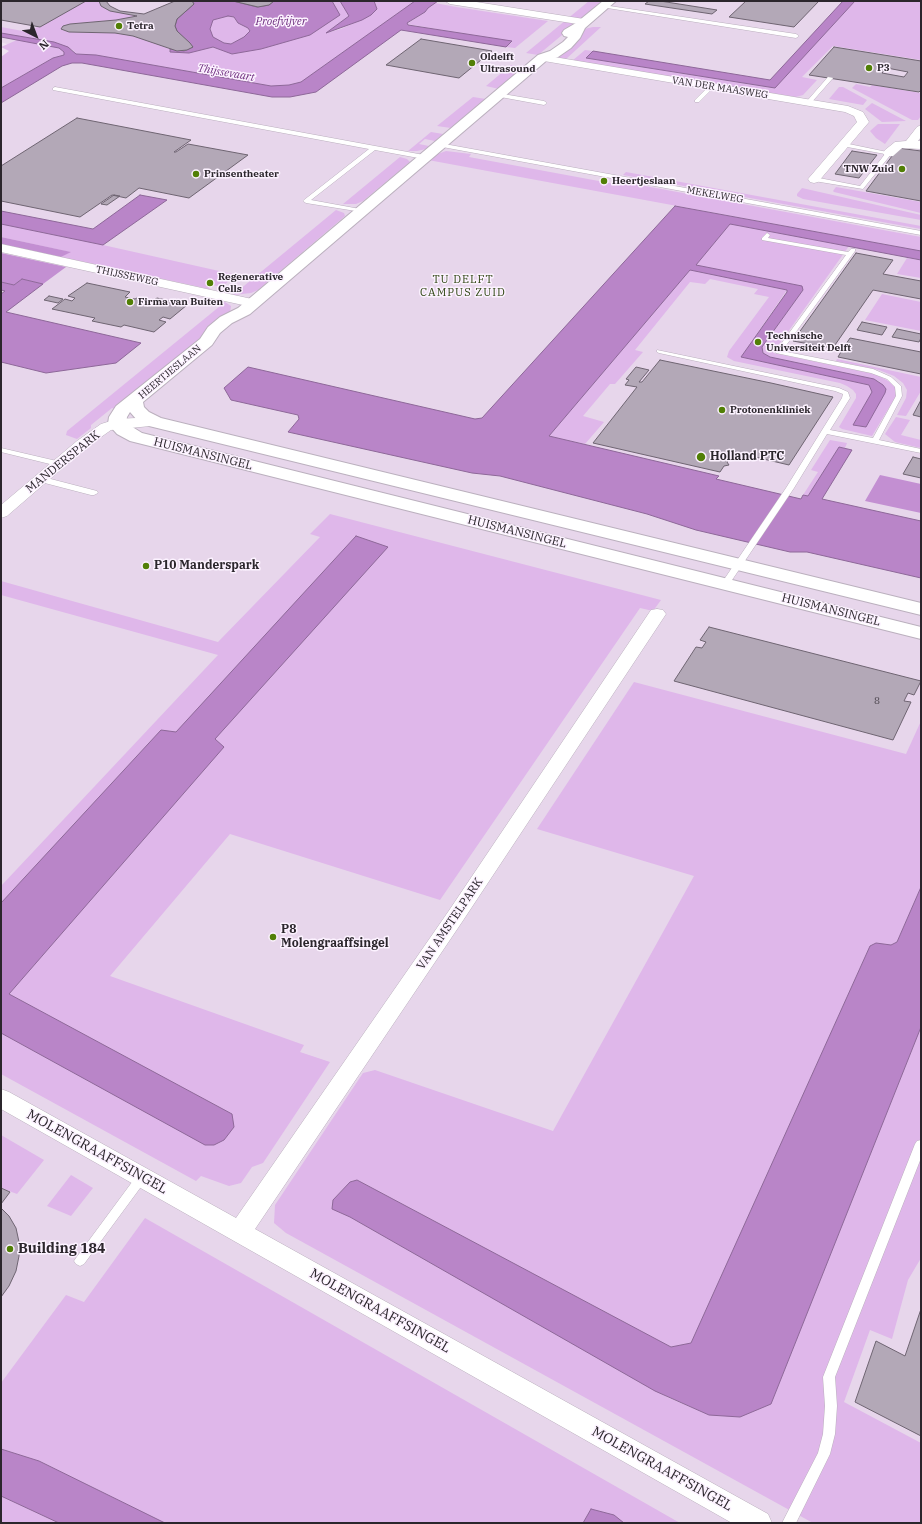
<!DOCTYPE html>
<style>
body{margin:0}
#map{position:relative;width:922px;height:1524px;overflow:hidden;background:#f0e4f3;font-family:"IBM Plex Serif",serif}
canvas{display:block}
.frame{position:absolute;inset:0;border:2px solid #2b262c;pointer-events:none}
.north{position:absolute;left:16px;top:16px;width:40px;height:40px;-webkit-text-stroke:3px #fcf2ff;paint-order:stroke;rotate:138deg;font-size:11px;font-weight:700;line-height:16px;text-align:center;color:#2b262c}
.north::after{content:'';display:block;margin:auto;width:14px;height:18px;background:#2b262c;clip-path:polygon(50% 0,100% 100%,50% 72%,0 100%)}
</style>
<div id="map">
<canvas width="922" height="1524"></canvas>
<div class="frame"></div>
<div class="north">N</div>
</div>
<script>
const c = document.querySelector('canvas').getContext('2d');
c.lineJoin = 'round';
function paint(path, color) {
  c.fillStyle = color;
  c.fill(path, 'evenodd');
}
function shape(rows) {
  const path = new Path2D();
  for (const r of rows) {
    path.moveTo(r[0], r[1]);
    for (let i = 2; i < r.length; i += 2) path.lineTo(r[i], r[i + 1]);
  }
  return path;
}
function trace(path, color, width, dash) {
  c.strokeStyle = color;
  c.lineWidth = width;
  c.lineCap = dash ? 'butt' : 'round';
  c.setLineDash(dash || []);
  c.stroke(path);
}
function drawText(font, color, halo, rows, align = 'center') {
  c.font = font + ' "IBM Plex Serif",serif';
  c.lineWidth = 3;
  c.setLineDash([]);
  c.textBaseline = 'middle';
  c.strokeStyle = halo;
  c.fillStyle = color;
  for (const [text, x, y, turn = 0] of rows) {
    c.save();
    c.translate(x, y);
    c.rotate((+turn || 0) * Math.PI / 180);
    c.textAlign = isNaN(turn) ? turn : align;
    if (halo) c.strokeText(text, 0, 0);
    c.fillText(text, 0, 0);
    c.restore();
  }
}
paint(shape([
 [1,1,921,1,921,1523,1,1523,1,93,54,61,1,42]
]), '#e7d6eb');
paint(shape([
 [86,1,99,1,101,6,110,11,137,16,116,20,70,24,63,26,61,29,69,32,115,33,133,36,148,40,170,49,169,51,177,53,189,53,213,47,232,54,261,49,310,35,340,15,332,1,340,1,349,16,326,33,341,29,371,15,377,9,374,1,415,1,301,82,289,85,271,86,96,55,76,54,73,50,54,42,1,33,1,27,28,32],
 [589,1,603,1,538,55,526,53],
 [855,1,921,1,921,60,833,46,802,77,817,80,803,95,796,97,572,61,585,50,593,51,586,58,775,88],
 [435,3,456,7,548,21,515,48,506,47,512,42,407,24,425,12,428,8],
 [228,16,234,17,238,23,248,28,250,31,244,37,231,44,224,43,212,37,210,29,213,20],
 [593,27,601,27,565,60,556,56,584,29],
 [17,40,59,48,64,52,64,55,53,58,1,88,1,57,9,51,1,47],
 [511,65,523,67,499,89,486,86],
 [856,84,870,87,872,85,921,93,921,116,918,120,912,120,852,88],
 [839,87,843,87,867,100,863,105,829,99],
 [473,97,486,99,451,128,437,126],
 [872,103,906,121,882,122,865,109],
 [878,124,900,124,885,144,876,138,870,131],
 [431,132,443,134,435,141,425,139,419,144,429,146,426,149,417,151,408,151],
 [446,151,471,154,469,157,615,184,618,181,921,237,921,251,428,160,435,155],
 [400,157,407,159,410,162,363,201,356,204,343,204],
 [626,172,921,226,921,229,623,175],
 [836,187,921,202,921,213,834,192,833,191],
 [802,188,921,215,921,220,803,199,797,196,797,194],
 [336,210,344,213,345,216,258,290,251,293,233,295],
 [1,224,103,245,237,275,221,287,213,285,209,289,61,257,70,252,1,237],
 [730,224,849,246,773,353,875,374,892,383,896,389,896,396,872,436,842,429,839,427,856,398,856,394,853,390,847,386,840,383,734,361,727,357,729,351,769,297,754,294,758,289,710,279,705,284,690,282,635,350,643,352,615,384,610,384,583,416,604,422,585,444,549,436,690,270,787,290,741,357,869,385,872,392,853,425,866,427,880,382,874,379,770,357,763,353,762,348,803,290,797,285,696,265],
 [907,258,921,260,921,278,897,274],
 [882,294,921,302,921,331,865,320],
 [225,302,231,306,230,313,115,409,112,408,91,425,91,428,77,439,66,435,67,431],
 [837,359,921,377,921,391,906,416,897,415,906,398,907,390,903,383,894,376,879,370,836,361],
 [896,417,910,420,901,435,921,440,921,448,895,442,885,434],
 [830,440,847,443,845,448,839,447,808,496,803,495,818,472,811,470],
 [330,514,661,600,653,611,640,608,440,900,230,834,110,976,304,1045,300,1052,330,1062,263,1163,252,1167,241,1183,229,1186,201,1176,196,1181,1,1074,1,1033,205,1144,232,1114,9,994,223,747,214,739,387,546,176,732,161,731,1,903,1,886,218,655,1,595,1,581,218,642,320,537,310,534],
 [634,682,906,754,921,721,921,887,897,942,891,945,876,944,870,946,691,1343,671,1347,357,1180,350,1182,333,1200,332,1208,350,1217,669,1398,709,1415,771,1404,921,1027,921,1258,908,1280,892,1339,870,1330,844,1402,921,1443,921,1523,813,1523,286,1233,274,1223,275,1205,363,1073,375,1070,553,1131,694,876,537,829],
 [1,1135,44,1160,17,1194,1,1188],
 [71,1175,93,1188,71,1216,47,1206],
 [145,1218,680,1523,624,1523,614,1515,591,1509,583,1523,165,1523,39,1461,1,1449,1,1383,66,1295,84,1302],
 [1,1496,5,1498,59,1523,1,1523]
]), '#dfb7ea');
paint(shape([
 [1,237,71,252,61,257,1,244],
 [1,253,66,267,43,284,22,279,14,285,1,282],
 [880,475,921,484,921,513,865,501]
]), '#c38fd2');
const water = shape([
 [192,1,233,1,257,7,269,5,274,1,332,1,340,15,310,35,261,49,232,54,213,47,189,53,170,52,170,49,184,51,193,47,177,31,175,26,177,19,194,4,192,1],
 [228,16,234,17,238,23,248,28,250,31,244,37,231,44,224,43,213,37,210,29,213,20,228,16],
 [340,1,374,1,377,9,371,15,362,20,326,33,349,16,340,1],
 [415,1,438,1,428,8,425,12,407,23,408,25,512,41,506,47,401,30,316,92,290,97,272,97,82,63,72,63,62,66,1,103,1,88,53,58,64,55,64,52,59,48,1,37,1,33,54,42,68,47,76,54,96,55,271,86,289,85,301,82,415,1],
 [843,1,855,1,775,88,586,58,593,51,770,80,843,1],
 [140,195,167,200,103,245,1,224,1,211,93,229,140,195],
 [675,206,921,251,921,260,730,224,696,265,802,286,803,290,762,347,763,353,770,357,874,379,883,385,886,389,885,393,866,427,853,425,872,392,869,385,741,357,787,292,787,290,690,270,549,436,719,476,716,479,801,499,803,495,808,496,839,447,852,450,822,499,921,521,921,578,807,552,790,552,696,530,647,514,500,476,472,473,288,432,299,419,298,415,231,400,224,388,248,367,475,419,482,418,675,206],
 [22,279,43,284,6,312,141,343,116,363,46,373,1,362,1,294,5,291,1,290,1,282,14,285,22,279],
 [356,536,388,547,215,739,224,747,9,994,232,1114,234,1127,224,1140,214,1145,205,1145,1,1033,1,903,161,730,176,732,356,536],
 [921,887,921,1027,771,1404,740,1417,709,1415,655,1391,350,1217,332,1209,333,1200,350,1182,357,1180,671,1347,691,1343,870,946,876,943,891,945,897,942,921,887],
 [1,1449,39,1461,165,1523,59,1523,1,1496,1,1449],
 [591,1509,614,1515,624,1523,583,1523,591,1509]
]);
paint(water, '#b985c8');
trace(water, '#8e6899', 1);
const building = shape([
 [1,1,86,1,40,27,1,20,1,1],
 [99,1,106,1,110,6,120,11,144,14,175,1,192,1,194,4,177,19,175,26,177,31,190,43,193,47,187,50,177,51,133,36,115,33,69,32,61,29,63,26,70,24,116,20,137,16,110,11,101,6,99,1],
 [233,1,274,1,269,5,258,7,233,1],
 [649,1,660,1,717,10,712,14,645,4,649,1],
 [746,1,819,1,794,27,729,17,746,1],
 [421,39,492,51,459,78,386,65,421,39],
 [834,47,921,61,921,90,919,92,809,75,834,47],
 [887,68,908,72,904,77,882,73,887,68],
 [77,118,191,140,174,152,176,152,188,144,248,155,189,198,139,188,126,198,112,195,80,217,1,201,1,166,77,118],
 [898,148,921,151,921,201,866,191,898,148],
 [852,151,877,155,859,178,835,174,852,151],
 [114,195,120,196,107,205,101,204,114,195],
 [856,253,893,260,883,274,921,281,921,299,873,290,835,345,844,347,850,338,921,352,921,374,838,357,842,350,793,341,856,253],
 [87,283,130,292,125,297,135,299,137,298,151,302,157,298,187,305,170,319,163,317,159,320,166,322,154,332,124,325,121,327,92,321,95,318,52,309,65,299,72,301,75,298,68,296,87,283],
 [49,296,63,299,58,303,44,300,49,296],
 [862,322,887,327,882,335,857,330,862,322],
 [897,329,921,334,921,338,919,342,892,337,897,329],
 [660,360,771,383,833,397,789,465,734,452,727,462,729,465,724,466,720,472,593,443,637,387,625,385,629,380,626,379,636,367,649,370,639,382,642,382,660,360],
 [921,400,921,417,913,415,921,400],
 [913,457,921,459,921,478,903,474,913,457],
 [709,627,921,681,914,695,908,693,904,701,911,702,893,740,674,681,696,647,702,648,706,642,700,640,709,627],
 [1,1188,10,1192,1,1204,1,1188],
 [1,1208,9,1216,16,1228,19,1242,19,1256,16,1271,9,1286,1,1297,1,1208],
 [921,1309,921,1436,855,1402,876,1341,905,1356,921,1309]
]);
paint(building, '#b3a8b7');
trace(building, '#6f6572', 1);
const lane = shape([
 [603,5,796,34,799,36,796,38,601,7,601,5,603,5],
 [828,77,833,78,811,103,807,103,807,101,828,77],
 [710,85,715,86,699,102,695,102,695,100,710,85],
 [55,87,424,155,427,157,424,159,375,150,311,200,360,209,362,210,362,212,306,203,303,201,304,200,369,149,53,90,53,88,55,87],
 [497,93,544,101,547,103,544,105,495,96,495,94,497,93],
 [439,143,921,231,921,235,437,146,437,144,439,143],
 [844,143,892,153,863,189,814,181,811,179,814,177,860,186,885,154,842,146,841,145,844,143],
 [767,233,770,235,768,238,848,252,851,249,855,249,855,251,782,351,873,369,891,377,901,386,902,396,879,440,921,449,921,453,827,434,794,488,728,586,725,586,721,584,786,488,842,398,843,394,835,391,659,353,657,352,657,350,839,388,848,392,850,398,830,430,873,438,896,396,895,387,887,379,871,373,776,353,776,351,846,255,762,240,762,238,767,233],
 [1,448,61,462,62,464,58,466,1,452,1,448],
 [37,477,43,477,97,491,98,493,94,495,91,495,37,481,37,477],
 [921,1140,921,1158,835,1377,837,1406,835,1434,830,1454,796,1523,782,1523,818,1453,823,1434,825,1406,823,1377,915,1144,917,1141,921,1140],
 [142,1173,146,1174,148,1177,146,1180,84,1264,80,1266,76,1264,74,1261,76,1258,138,1174,142,1173]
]);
const street = shape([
 [445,1,470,1,584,19,589,22,584,25,450,4,445,1],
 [542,55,848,106,863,112,869,122,818,182,814,183,810,182,808,179,857,122,854,116,845,112,538,60,537,58,538,56,542,55],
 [921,125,921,137,918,141,921,141,921,149,902,148,893,156,885,156,883,153,885,150,895,142,906,141,917,127,921,125],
 [1,244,252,299,257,300,259,303,257,306,252,307,1,252,1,244],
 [155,417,160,419,163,422,160,425,111,430,87,447,7,516,1,518,1,505,77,441,101,424,117,419,155,417],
 [657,609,663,610,666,614,462,922,255,1229,768,1514,772,1523,732,1523,1,1109,1,1089,9,1092,236,1218,448,912,651,610,657,609]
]);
const secondary = shape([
 [603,1,616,1,585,28,580,38,571,48,558,57,546,61,250,314,232,323,220,333,212,345,143,402,144,407,149,412,161,418,921,603,921,615,149,426,137,420,130,412,127,417,126,423,142,433,921,627,921,639,130,441,117,434,108,424,109,417,116,406,200,339,208,327,220,317,238,308,538,55,550,51,563,42,568,37,564,36,562,33,564,30,576,23,603,1]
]);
trace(lane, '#bbb0be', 1);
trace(street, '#bbb0be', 1);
trace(secondary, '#bbb0be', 2);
paint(lane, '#fff');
paint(street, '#fff');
paint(secondary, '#fff');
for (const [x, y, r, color] of [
 [119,26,4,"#517f06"],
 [472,63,4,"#517f06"],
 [869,68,4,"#517f06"],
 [902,169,4,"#517f06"],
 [196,174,4,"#517f06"],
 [604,181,4,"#517f06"],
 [210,283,4,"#517f06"],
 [130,302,4,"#517f06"],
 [758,342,4,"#517f06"],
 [722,410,4,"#517f06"],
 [701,457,5,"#517f06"],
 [146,566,4,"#517f06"],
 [273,937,4,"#517f06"],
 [10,1249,4,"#517f06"]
]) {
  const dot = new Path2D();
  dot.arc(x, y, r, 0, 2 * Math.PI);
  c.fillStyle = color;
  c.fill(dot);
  trace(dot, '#fcf2ff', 1.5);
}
drawText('bold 10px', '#2b262c', '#fcf2ff', [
 ["Tetra",127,26],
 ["Oldelft",480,57],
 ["Ultrasound",480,69],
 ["P3",877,68],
 ["TNW Zuid",894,169,"right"],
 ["Prinsentheater",204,174],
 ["Heertjeslaan",612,181],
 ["Regenerative",218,277],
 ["Cells",218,289],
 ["Firma van Buiten",138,302],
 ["Technische",766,336],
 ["Universiteit Delft",766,348],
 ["Protonenkliniek",730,410]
], 'left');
drawText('10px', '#2b262c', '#fcf2ff', [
 ["VAN DER MAASWEG",720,88,9],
 ["MEKELWEG",715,195,10],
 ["THIJSSEWEG",127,276,12],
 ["HEERTJESLAAN",170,372,-40]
]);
drawText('10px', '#4d464f', null, [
 ["8",877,701]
]);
drawText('italic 11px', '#6e2e7f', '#fcf2ff', [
 ["Proefvijver",281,22],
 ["Thijssevaart",226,73,10]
]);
c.letterSpacing = '1px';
drawText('11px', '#2d4411', '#fcf2ff', [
 ["TU DELFT",463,280],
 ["CAMPUS ZUID",463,293]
]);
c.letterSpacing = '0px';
drawText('12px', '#2b262c', '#fcf2ff', [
 ["HUISMANSINGEL",203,454,14],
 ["MANDERSPARK",63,462,-39],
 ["HUISMANSINGEL",517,532,14],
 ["HUISMANSINGEL",831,610,14],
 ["VAN AMSTELPARK",450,924,-56]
]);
drawText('bold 12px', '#2b262c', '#fcf2ff', [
 ["Holland PTC",710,457],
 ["P10 Manderspark",154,566],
 ["P8",281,930],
 ["Molengraaffsingel",281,944]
], 'left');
drawText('14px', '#2b262c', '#fcf2ff', [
 ["MOLENGRAAFFSINGEL",97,1152,29],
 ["MOLENGRAAFFSINGEL",380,1311,29],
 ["MOLENGRAAFFSINGEL",662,1469,29]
]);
drawText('bold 14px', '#2b262c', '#fcf2ff', [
 ["Building 184",18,1249]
], 'left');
</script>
